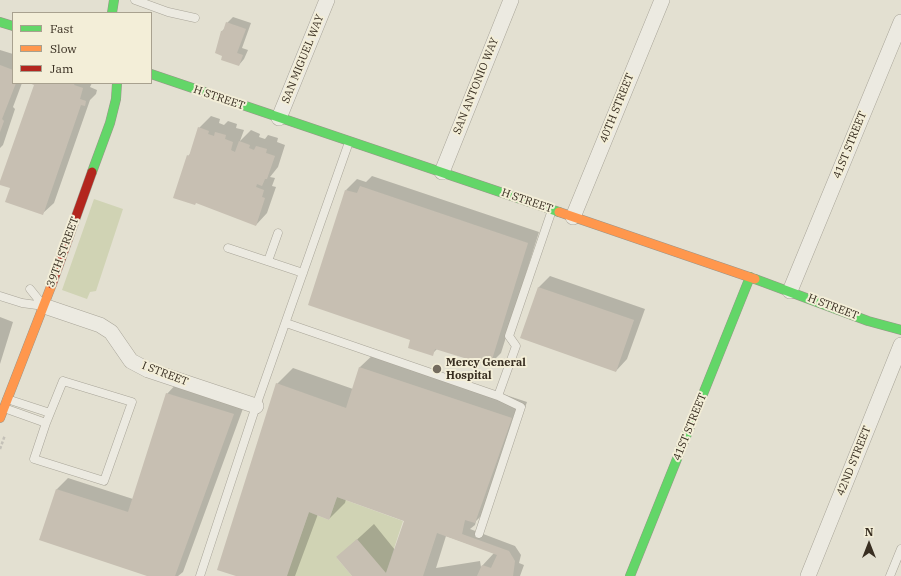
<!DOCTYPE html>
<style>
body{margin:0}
#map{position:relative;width:901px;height:576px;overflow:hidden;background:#e3e0d1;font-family:"IBM Plex Serif",serif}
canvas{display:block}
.legend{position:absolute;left:12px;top:12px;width:140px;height:72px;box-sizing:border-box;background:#f3eed8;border:1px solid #a8a18f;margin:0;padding:5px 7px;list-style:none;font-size:12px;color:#382e21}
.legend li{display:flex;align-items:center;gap:8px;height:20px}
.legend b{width:20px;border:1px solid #a8a18f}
.north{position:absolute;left:849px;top:524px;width:40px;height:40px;-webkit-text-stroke:3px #f3eed8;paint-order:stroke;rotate:0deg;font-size:11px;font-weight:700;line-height:16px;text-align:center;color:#382e21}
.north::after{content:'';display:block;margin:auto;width:14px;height:18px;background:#382e21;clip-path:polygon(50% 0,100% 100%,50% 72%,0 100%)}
</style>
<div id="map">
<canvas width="901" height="576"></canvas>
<ul class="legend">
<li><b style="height:5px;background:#63d668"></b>Fast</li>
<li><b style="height:5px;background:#ff974d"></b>Slow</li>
<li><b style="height:5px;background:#b3261e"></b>Jam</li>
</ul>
<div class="north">N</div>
</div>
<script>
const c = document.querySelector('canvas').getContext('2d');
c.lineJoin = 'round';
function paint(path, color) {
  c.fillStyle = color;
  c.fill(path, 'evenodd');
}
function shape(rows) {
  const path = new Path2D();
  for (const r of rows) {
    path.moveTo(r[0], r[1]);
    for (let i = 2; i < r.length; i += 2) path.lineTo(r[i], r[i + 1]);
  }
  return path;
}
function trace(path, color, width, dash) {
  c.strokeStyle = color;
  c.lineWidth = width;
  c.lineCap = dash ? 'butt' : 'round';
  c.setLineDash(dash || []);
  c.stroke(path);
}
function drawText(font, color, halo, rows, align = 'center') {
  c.font = font + ' "IBM Plex Serif",serif';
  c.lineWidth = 4;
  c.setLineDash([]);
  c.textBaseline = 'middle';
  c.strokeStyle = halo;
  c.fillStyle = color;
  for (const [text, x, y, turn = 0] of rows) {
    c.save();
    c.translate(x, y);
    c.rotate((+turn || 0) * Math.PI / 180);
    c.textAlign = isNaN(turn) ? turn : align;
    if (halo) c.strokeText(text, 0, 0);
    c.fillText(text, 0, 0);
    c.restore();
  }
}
paint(shape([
 [94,199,123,209,96,291,90,292,87,299,62,290],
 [337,497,403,521,386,573,336,557,352,576,286,576,309,512,329,520]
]), '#d0d3b4');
paint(shape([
 [233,17,251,23,242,48,248,50,244,59,239,65,222,31,225,28,227,23],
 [0,50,13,54,13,83,22,83,13,107,15,109,3,145,0,148],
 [31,83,92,83,90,87,97,90,96,94,90,100,54,203,42,214,11,188,35,84],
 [211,116,220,119,219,123,224,125,228,121,237,124,236,128,244,130,240,141,251,130,260,134,259,137,265,139,268,135,278,138,277,142,285,145,278,167,270,177,275,178,272,186,276,187,267,213,256,225,188,156,191,153,199,128],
 [372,176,539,232,501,353,490,364,438,348,432,354,412,339,346,190,357,179,366,182],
 [550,276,645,309,627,359,616,371,521,337,539,287],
 [0,317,13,322,0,364],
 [376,352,527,402,491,506,476,521,475,525,470,529,515,546,521,555,519,563,524,565,520,576,353,576,338,557,374,524,395,550,405,521,346,499,345,503,329,519,318,514,295,576,239,576,277,384,293,368,353,389,360,367],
 [446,536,494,553,481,567,480,561,436,568],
 [178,382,245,403,183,572,178,576,151,576,40,539,57,489,68,478,133,499,167,394]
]), '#0003');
paint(shape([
 [226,22,246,29,237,53,243,55,239,66,221,60,222,56,215,53,221,31,223,31],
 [0,65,13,70,13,83,16,83,2,119,4,121,0,132],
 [29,83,75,83,74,85,83,88,80,99,86,101,85,106,81,105,43,215,5,202,10,188,0,185,0,181,34,85],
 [198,127,209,131,208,134,214,136,215,132,226,135,225,139,233,142,231,150,235,152,239,141,250,145,249,148,254,150,256,146,267,149,266,153,275,156,267,179,265,179,262,186,257,184,256,187,264,190,262,197,265,198,256,226,196,203,195,205,173,198,187,155,189,156],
 [360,186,528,243,490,366,435,349,433,356,408,348,410,340,308,305,345,190,357,193],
 [538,287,634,320,616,372,520,338],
 [359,367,512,418,475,523,465,520,462,534,509,551,515,561,513,576,477,576,482,565,491,568,497,555,437,533,423,576,352,576,336,557,357,539,386,573,404,521,337,497,329,520,309,512,287,576,236,576,217,570,276,383,346,408],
 [166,393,234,414,175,576,147,576,39,540,56,489,128,512]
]), '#c7bfb2');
const lane = shape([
 [135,0,168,12,195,18],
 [228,248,303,273],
 [268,261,278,233],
 [30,289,42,304],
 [0,296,22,303,44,306],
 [286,323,498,396,516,346,509,336,552,210],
 [63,381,132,402,104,481,34,459,46,423,63,381],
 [7,399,50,413],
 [4,408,46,423],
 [479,534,521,407,498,396],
 [200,576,256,406,349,142],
 [890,576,901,549]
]);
const street = shape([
 [279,118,327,0],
 [442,172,511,0],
 [573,217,662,0],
 [790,291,901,22],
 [44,306,100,325,111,332,131,361,148,370,256,406],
 [808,576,901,345]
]);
const fast = shape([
 [112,13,114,0],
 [0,22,13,26],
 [151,74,559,212],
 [92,172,110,123,116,99,117,83],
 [755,279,868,321,901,330],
 [630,576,750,277]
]);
const slow = shape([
 [559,212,755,279],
 [0,418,52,284]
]);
const jam = shape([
 [52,284,92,172]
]);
trace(lane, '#a9a599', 9);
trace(street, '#a9a599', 16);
trace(fast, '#999489', 10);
trace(slow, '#999489', 10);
trace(jam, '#999489', 10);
trace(shape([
 [0,449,5,435]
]), '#c4c1b8', 2.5, [3, 2]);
trace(lane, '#eceae1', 8);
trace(street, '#eceae1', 15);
trace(fast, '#63d668', 9);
trace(slow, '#ff974d', 9);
trace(jam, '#b3261e', 9);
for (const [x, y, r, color] of [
 [437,369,5,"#746c5f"]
]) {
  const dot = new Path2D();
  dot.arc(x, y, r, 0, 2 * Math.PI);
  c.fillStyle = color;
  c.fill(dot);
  trace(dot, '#f3eed8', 1.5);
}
drawText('11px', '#382e21', '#f3eed8', [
 ["SAN MIGUEL WAY",303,59,-68],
 ["SAN ANTONIO WAY",476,86,-68],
 ["H STREET",219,98,19],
 ["40TH STREET",617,108,-68],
 ["41ST STREET",850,145,-68],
 ["H STREET",527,201,19],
 ["39TH STREET",63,252,-70],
 ["H STREET",833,307,21],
 ["I STREET",165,374,21],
 ["41ST STREET",690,427,-68],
 ["42ND STREET",854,461,-68]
]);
drawText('bold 11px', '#382e21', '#f3eed8', [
 ["Mercy General",446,363],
 ["Hospital",446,376]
], 'left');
</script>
